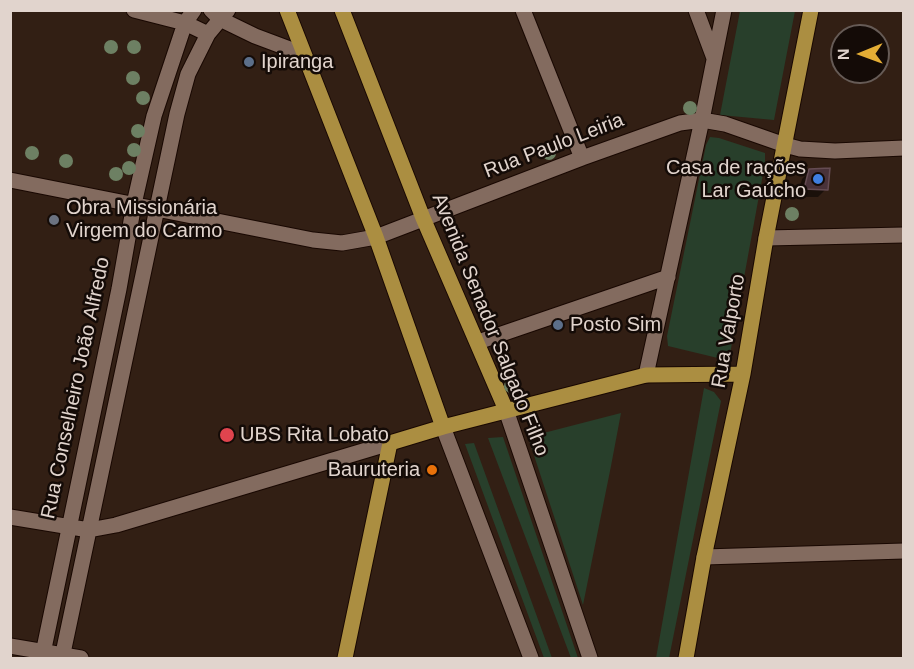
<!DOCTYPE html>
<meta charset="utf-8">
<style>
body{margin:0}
#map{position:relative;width:914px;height:669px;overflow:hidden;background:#321f14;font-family:Arial,sans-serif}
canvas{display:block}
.frame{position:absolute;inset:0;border:12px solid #e1d4cd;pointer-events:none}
.north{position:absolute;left:830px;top:24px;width:60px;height:60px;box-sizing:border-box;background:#140b07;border:2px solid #665b56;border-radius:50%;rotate:269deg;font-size:16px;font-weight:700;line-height:24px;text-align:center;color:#e1d4cd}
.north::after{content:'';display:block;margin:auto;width:21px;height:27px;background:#e4ad35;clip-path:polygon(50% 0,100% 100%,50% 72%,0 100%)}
</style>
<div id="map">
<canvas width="914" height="669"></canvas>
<div class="frame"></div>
<div class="north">N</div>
</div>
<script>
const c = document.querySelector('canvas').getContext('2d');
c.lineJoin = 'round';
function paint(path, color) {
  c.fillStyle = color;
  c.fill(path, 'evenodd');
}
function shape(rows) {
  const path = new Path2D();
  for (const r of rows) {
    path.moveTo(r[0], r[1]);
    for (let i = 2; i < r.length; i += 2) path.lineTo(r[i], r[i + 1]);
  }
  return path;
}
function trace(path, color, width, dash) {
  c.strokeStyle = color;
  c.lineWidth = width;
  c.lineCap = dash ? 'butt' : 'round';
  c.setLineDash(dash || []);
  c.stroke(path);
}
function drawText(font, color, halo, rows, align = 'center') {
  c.font = font + ' Arial,sans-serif';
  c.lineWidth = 5;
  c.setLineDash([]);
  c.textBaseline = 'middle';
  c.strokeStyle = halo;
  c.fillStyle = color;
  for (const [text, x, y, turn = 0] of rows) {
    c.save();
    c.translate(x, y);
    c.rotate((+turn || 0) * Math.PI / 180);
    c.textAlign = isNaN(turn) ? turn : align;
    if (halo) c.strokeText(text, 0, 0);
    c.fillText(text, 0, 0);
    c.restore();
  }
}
paint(shape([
 [740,11,795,11,774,120,720,115],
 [710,137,719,138,765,153,765,163,730,354,726,360,668,346,667,336,706,145],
 [704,388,714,392,721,401,669,658,656,658],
 [621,413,611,466,583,605,528,437],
 [503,437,578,658,571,658,488,438],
 [474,443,552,658,544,658,465,444]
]), '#283f2b');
paint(shape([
 [810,171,826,189,818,197,797,197,802,179]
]), '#0007');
const building = shape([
 [830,168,828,190,804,189,809,169,830,168]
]);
paint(building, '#493239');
trace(building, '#654c53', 1.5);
const minor = shape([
 [134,10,185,23,208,34],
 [211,10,220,19,255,36,303,54],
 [523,10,582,158],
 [696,10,714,58],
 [10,180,313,240,342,243,376,237,582,158,680,123,702,120,725,124,785,145,800,149,835,151,904,148],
 [766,238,904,235],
 [478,342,668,277],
 [646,375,702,120,724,10],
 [506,410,590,658],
 [443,427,531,658],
 [10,517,89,530,116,525,390,443],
 [704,557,904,551],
 [10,646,81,658],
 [42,658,119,289,134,204,154,116,185,23,194,10],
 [62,658,177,114,188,74,208,34,228,10]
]);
const major = shape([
 [287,10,376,237,443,427],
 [342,10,423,218,506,410],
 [345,658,390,443,443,427,646,375,743,374],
 [686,658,704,557,743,374,766,238,811,10]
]);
trace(minor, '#190802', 17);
trace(major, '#190802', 17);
trace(minor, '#836b5f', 15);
trace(major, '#ab8e41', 15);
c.fillStyle = '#6d8063';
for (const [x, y] of [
 [111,47],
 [134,47],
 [133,78],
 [143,98],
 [690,108],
 [138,131],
 [134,150],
 [32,153],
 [549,153],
 [66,161],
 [129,168],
 [116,174],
 [792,214],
 [511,386]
]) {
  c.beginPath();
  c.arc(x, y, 7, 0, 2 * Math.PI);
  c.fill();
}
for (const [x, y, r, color] of [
 [249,62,6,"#5c6f8a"],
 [818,179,6,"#3f7fe0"],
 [54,220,6,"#6b7280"],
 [558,325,6,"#5c6f8a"],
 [227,435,8,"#e0444e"],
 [432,470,6,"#e8710a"]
]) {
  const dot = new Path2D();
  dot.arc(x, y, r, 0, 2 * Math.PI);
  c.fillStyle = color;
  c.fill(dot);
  trace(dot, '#140b07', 2);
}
drawText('20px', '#e1d4cd', '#140b07', [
 ["Ipiranga",261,62],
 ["Casa de rações",806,168,"right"],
 ["Lar Gaúcho",806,191,"right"],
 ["Obra Missionária",66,208],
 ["Virgem do Carmo",66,231],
 ["Posto Sim",570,325],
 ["UBS Rita Lobato",240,435],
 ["Bauruteria",420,470,"right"]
], 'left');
drawText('20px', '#e1d4cd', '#140b07', [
 ["Rua Paulo Leiria",554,146,-21],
 ["Avenida Senador Salgado Filho",490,325,68],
 ["Rua Valporto",729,331,-80],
 ["Rua Conselheiro João Alfredo",76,388,-78]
]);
</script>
